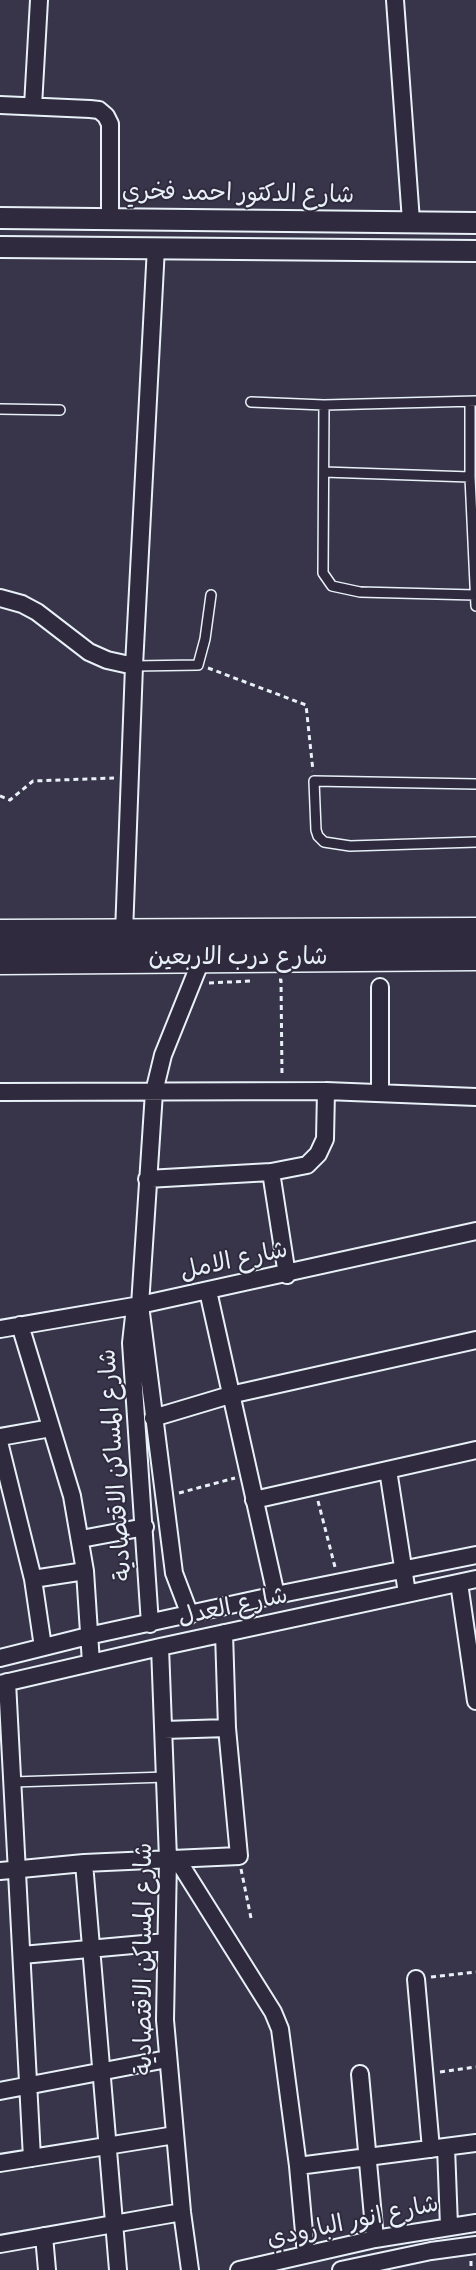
<!DOCTYPE html>
<meta charset="utf-8">
<style>
body{margin:0}
canvas{display:block;background:#383449}
</style>
<canvas width="476" height="2270"></canvas>
<script>
const c = document.querySelector('canvas').getContext('2d');
c.lineJoin = 'round';
function shape(rows) {
  const path = new Path2D();
  for (const r of rows) {
    path.moveTo(r[0], r[1]);
    for (let i = 2; i < r.length; i += 2) path.lineTo(r[i], r[i + 1]);
  }
  return path;
}
function trace(path, color, width, dash) {
  c.strokeStyle = color;
  c.lineWidth = width;
  c.lineCap = dash ? 'butt' : 'round';
  c.setLineDash(dash || []);
  c.stroke(path);
}
function drawText(font, color, halo, rows, align = 'center') {
  c.font = font + ' Caveat,"Playpen Sans Arabic",sans-serif';
  c.lineWidth = 4;
  c.setLineDash([]);
  c.textBaseline = 'middle';
  c.strokeStyle = halo;
  c.fillStyle = color;
  for (const [text, x, y, turn = 0] of rows) {
    c.save();
    c.translate(x, y);
    c.rotate((+turn || 0) * Math.PI / 180);
    c.textAlign = isNaN(turn) ? turn : align;
    if (halo) c.strokeText(text, 0, 0);
    c.fillText(text, 0, 0);
    c.restore();
  }
}
const service = shape([
 [251,402,324,405,476,401],
 [470,402,470,477,476,606],
 [324,405,323,573,332,586,360,592,475,595],
 [0,409,60,410],
 [324,472,470,477],
 [134,666,198,665,205,639,211,595],
 [476,784,314,781,316,830,318,836,324,842,350,846,476,842],
 [13,1782,166,1777]
]);
const minor = shape([
 [395,0,411,221],
 [0,105,90,109,99,110,106,116,110,124,110,218],
 [33,106,39,0],
 [0,598,22,604,37,612,89,652,107,660,134,666],
 [124,933,134,666,156,247],
 [0,1092,326,1091,476,1097],
 [380,1093,380,987],
 [271,1172,287,1275],
 [147,1179,271,1172,307,1165,318,1154,325,1139,326,1091],
 [208,1291,276,1595],
 [139,1307,134,1316,131,1343,150,1624],
 [20,1325,72,1496,85,1571,91,1663],
 [0,1329,140,1305,476,1231],
 [153,1418,230,1395,476,1340],
 [0,1437,51,1428],
 [0,1446,33,1579,43,1647],
 [388,1470,407,1593],
 [254,1500,476,1450],
 [81,1539,145,1527],
 [33,1579,85,1571],
 [459,1583,476,1701],
 [190,1615,174,1573,140,1305,154,1092,163,1055,202,958],
 [160,1647,168,1859,165,2020,182,2212,190,2270],
 [0,1658,88,1636,276,1595,476,1555],
 [7,1682,32,2158],
 [0,1684,160,1647,476,1579],
 [164,1730,227,1728],
 [177,1859,273,2012,280,2029,298,2166,306,2254],
 [84,1863,118,2270],
 [0,1871,84,1863,239,1856,227,1728,224,1633],
 [22,1955,166,1942],
 [416,1979,431,2149],
 [360,2074,375,2239],
 [0,2091,167,2059],
 [446,2147,449,2226],
 [0,2163,175,2135],
 [298,2166,476,2143],
 [44,2236,47,2270],
 [0,2244,182,2212],
 [239,2270,375,2239,476,2223],
 [341,2270,431,2251,476,2245]
]);
const tertiary = shape([
 [0,218,476,223],
 [0,247,476,251]
]);
const trunk = shape([
 [0,934,476,932],
 [0,960,476,956]
]);
trace(service, '#e8f1f8', 12);
trace(minor, '#e8f1f8', 20);
trace(tertiary, '#e8f1f8', 24);
trace(trunk, '#e8f1f8', 31);
trace(shape([
 [208,668,306,705,313,771],
 [0,796,10,800,33,781,114,778],
 [279,980,281,980,282,1077],
 [209,983,250,981],
 [179,1493,235,1478],
 [318,1501,335,1567],
 [241,1869,251,1918],
 [431,1977,476,1972],
 [440,2072,476,2067],
 [471,2261,471,2270]
]), '#e8f1f8', 3, [5, 4]);
trace(service, '#2f2a3d', 9);
trace(minor, '#2f2a3d', 16);
trace(tertiary, '#2f2a3d', 20);
trace(trunk, '#2f2a3d', 28);
drawText('24px', '#e8f1f8', '#2f2a3d', [
 ["شارع الدكتور احمد فخري",238,194,1],
 ["شارع درب الاربعين",238,958],
 ["شارع الامل",234,1261,-12],
 ["شارع المساكن الاقتصادية",116,1465,-94],
 ["شارع العدل",233,1607,-12],
 ["شارع المساكن الاقتصادية",145,1959,-90],
 ["شارع انور البارودي",353,2222,-12]
]);
</script>
